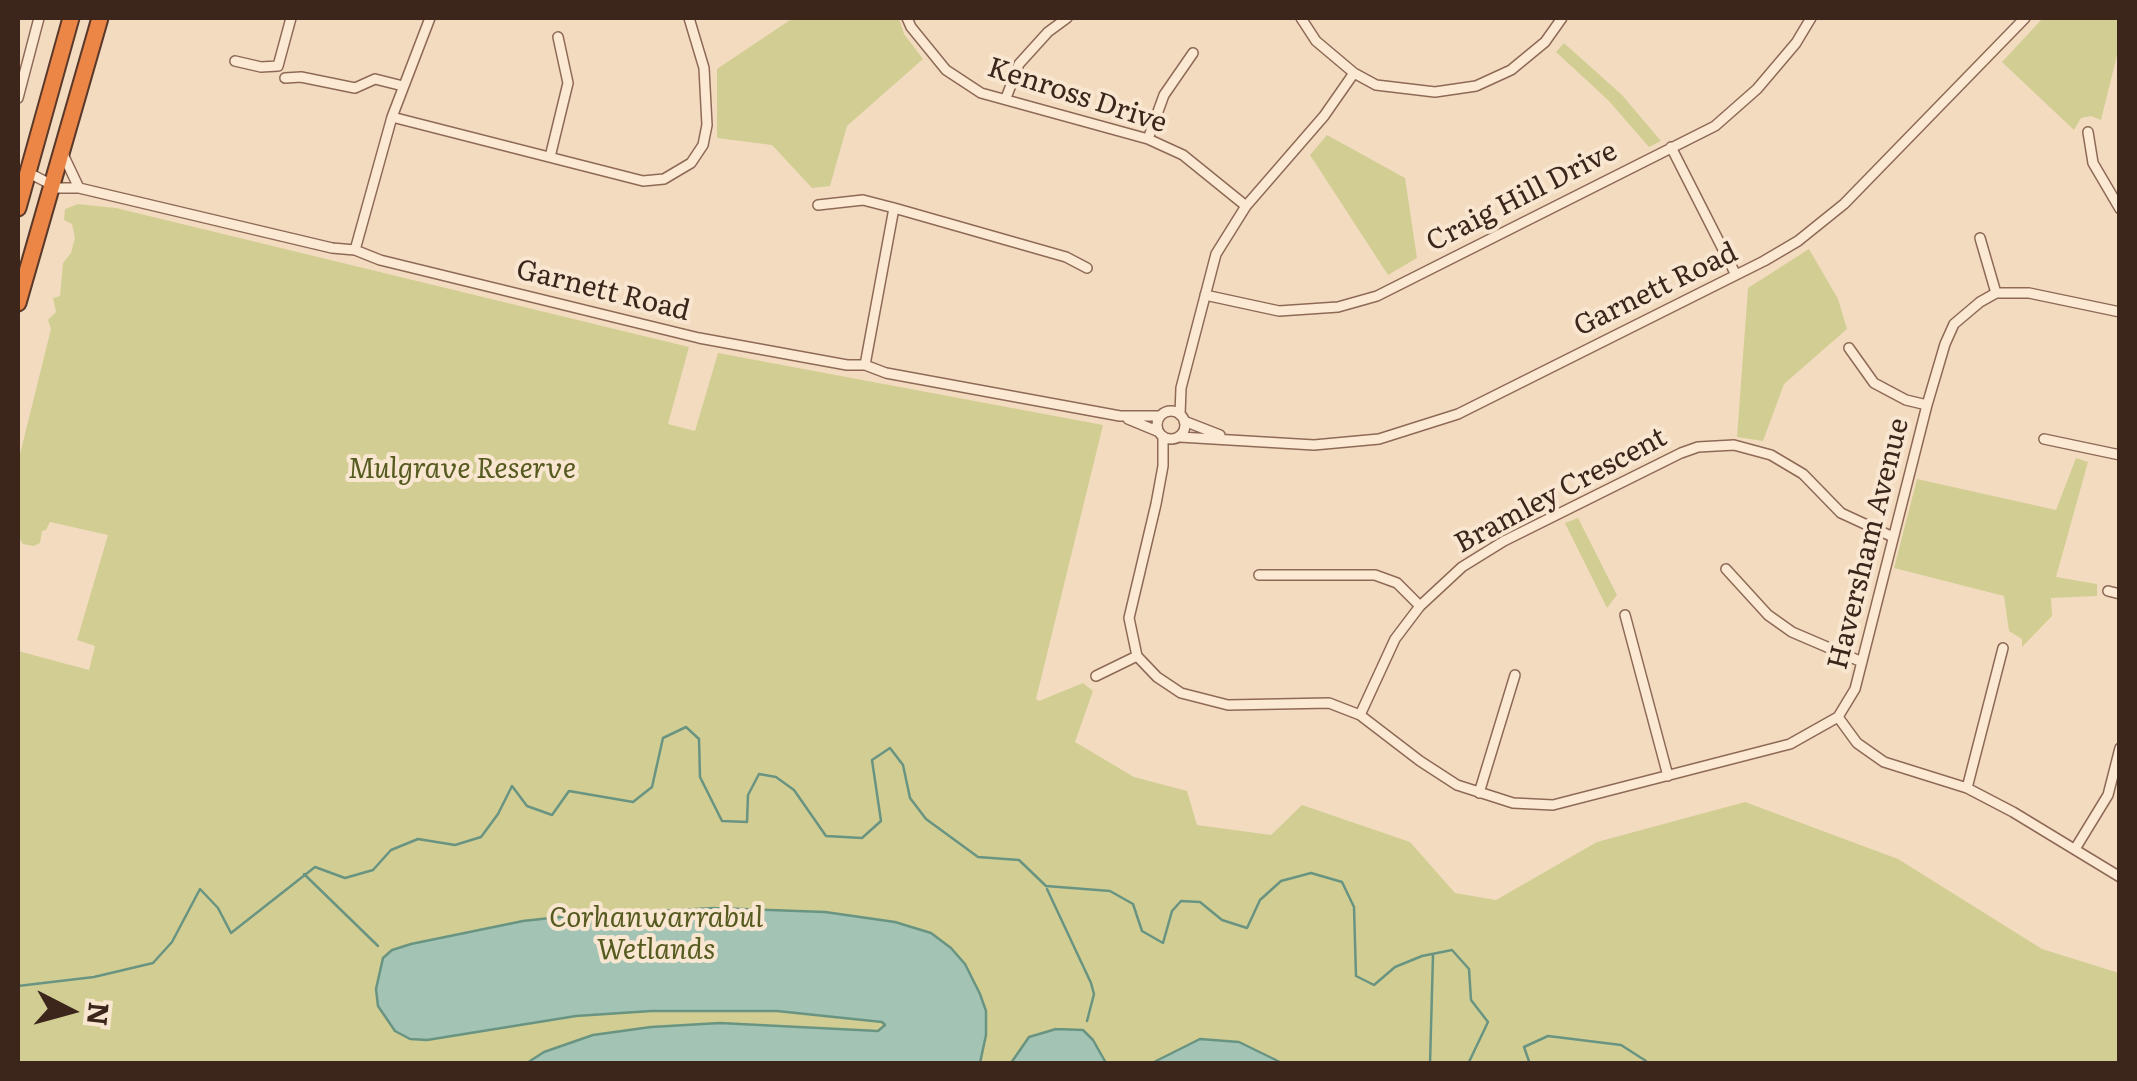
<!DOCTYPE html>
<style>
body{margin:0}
#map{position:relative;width:2137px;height:1081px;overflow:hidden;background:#f3dbc0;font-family:Literata,serif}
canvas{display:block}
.frame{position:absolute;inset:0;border:20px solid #3c261c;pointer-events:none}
.north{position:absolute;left:20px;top:961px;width:100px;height:100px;-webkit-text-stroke:8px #f9e6d1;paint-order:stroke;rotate:96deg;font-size:28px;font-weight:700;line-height:40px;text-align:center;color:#3c261c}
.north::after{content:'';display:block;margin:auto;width:35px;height:45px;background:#3c261c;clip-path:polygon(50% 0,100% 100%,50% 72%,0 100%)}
</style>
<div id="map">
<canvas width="2137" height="1081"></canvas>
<div class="frame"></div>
<div class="north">N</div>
</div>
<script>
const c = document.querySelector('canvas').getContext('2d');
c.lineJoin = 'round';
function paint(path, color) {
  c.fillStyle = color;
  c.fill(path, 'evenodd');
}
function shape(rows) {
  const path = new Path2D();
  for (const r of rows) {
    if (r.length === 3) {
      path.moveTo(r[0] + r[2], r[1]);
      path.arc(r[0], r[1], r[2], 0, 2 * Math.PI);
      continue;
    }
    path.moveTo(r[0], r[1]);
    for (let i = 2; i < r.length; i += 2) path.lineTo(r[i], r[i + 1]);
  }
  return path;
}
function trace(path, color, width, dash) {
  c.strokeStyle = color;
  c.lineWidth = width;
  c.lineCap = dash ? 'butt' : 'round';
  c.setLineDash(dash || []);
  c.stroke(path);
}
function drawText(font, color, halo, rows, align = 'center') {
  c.font = font + ' Literata,serif';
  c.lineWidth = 8;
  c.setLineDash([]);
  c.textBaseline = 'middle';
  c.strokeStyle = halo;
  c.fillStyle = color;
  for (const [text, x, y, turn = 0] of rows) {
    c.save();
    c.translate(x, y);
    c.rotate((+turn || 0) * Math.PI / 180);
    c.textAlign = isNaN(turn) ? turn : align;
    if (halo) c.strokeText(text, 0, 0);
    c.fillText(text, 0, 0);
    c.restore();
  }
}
paint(shape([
 [793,18,899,18,904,34,923,59,847,126,830,186,812,188,772,145,717,138,717,69],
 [2043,18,2119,18,2119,47,2101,120,2091,116,2081,118,2074,130,2002,62],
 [1564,43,1622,95,1661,141,1649,147,1608,100,1556,52],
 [1327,135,1405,178,1417,258,1388,275,1310,155],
 [78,204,116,208,689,347,668,424,695,431,718,353,1103,425,1036,699,1039,701,1083,683,1093,691,1075,742,1134,777,1187,791,1197,825,1271,835,1302,805,1410,842,1455,893,1496,900,1597,842,1745,802,1898,859,2042,949,2119,973,2119,1063,18,1063,18,651,89,670,95,646,77,640,108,535,50,522,46,530,42,531,40,543,34,546,23,544,18,537,18,462,51,329,48,320,56,312,53,298,60,296,63,263,71,253,75,238,72,224,64,220,65,209],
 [1809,249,1838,299,1847,329,1784,384,1763,441,1737,437,1748,288],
 [2076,458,2088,462,2056,577,2097,584,2097,596,2051,598,2052,616,2022,647,2022,639,2009,631,2004,596,1894,568,1917,479,2056,510],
 [1578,518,1617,595,1607,608,1565,523]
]), '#d2ce93');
const water = shape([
 [715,908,825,912,895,922,931,933,951,948,965,964,980,994,986,1011,986,1035,980,1063,527,1063,544,1052,593,1035,651,1027,720,1023,878,1031,885,1025,882,1022,777,1011,651,1011,576,1016,427,1040,410,1039,395,1031,378,1006,376,989,383,958,392,950,411,944,523,921,569,916,715,908],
 [1056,1029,1083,1030,1093,1040,1106,1063,1011,1063,1029,1037,1056,1029],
 [1200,1039,1239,1042,1282,1063,1152,1063,1200,1039]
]);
paint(water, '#a3c4b5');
trace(water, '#699482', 2.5);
trace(shape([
 [304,874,378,946],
 [1047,889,1091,983,1094,994,1087,1021],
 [18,986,94,977,153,963,172,942,200,889,218,908,231,933,315,867,345,878,373,870,391,850,418,839,455,845,481,837,498,814,512,786,527,806,552,815,569,791,633,802,652,787,663,738,686,727,699,739,700,777,722,821,747,822,748,795,759,774,776,777,794,790,826,836,862,838,881,821,872,760,890,748,903,765,910,798,926,819,978,857,1019,860,1046,886,1110,891,1133,904,1142,931,1163,943,1172,911,1181,901,1200,902,1222,920,1247,928,1260,900,1281,881,1311,873,1342,882,1354,907,1356,976,1374,985,1395,967,1422,956,1452,950,1469,969,1471,1000,1488,1022,1468,1064],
 [1430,1064,1433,955],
 [1530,1064,1524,1047,1548,1036,1621,1045,1646,1061,1644,1064]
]), '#699482', 2.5);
const street = shape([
 [907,18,911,27,946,70,981,93,1148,139,1183,155,1246,206],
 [1301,18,1316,41,1354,73,1376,85,1435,92,1476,86,1511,70,1545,42,1562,18],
 [235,61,261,67,278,66,291,18],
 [285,78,301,77,355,88,375,79,403,86],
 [18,98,39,18],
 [1006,98,1019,64,1048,32,1067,18],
 [392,117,643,181,664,179,691,163,703,145,707,125,704,68,689,18],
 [2088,132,2093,163,2120,209],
 [1148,139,1164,95,1193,53],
 [1671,147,1736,275],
 [61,150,79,188],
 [550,157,568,83,558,37],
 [27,172,58,188,79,188,332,248,355,250,380,260,699,338,847,365,865,365,886,373,1120,416,1160,416],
 [818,205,863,200,894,208],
 [1980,238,1996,293],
 [355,250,392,117,430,18],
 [1205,295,1279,311,1338,307,1377,296,1715,126,1757,89,1796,43,1811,18],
 [1849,348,1874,383,1906,400,1927,405],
 [865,365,894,208,1066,257,1087,268],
 [1171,425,14],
 [1180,415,1181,388,1216,254,1246,206,1324,116,1354,73],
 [1128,419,1157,431],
 [1184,421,1220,435],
 [1163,437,1163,466,1156,504,1129,618,1137,656,1157,677,1181,693,1228,705,1329,703,1360,715,1420,761,1457,785,1513,803,1553,805,1790,744,1838,717,1855,689,1927,405,1945,344,1954,324,1980,302,1996,293,2029,293,2120,312],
 [1180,437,1314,445,1379,439,1458,414,1764,261,1798,241,1844,204,2025,18],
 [2044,439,2120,455],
 [1726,569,1768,615,1792,632,1862,662],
 [1259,575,1375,575,1397,583,1420,606],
 [2108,591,2120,594],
 [1625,615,1668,776],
 [1096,676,1137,656],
 [1360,715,1395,639,1420,606,1462,567,1504,541,1681,453,1698,447,1734,445,1771,455,1803,474,1841,513,1893,537],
 [1838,717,1857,743,1884,762,1967,788,2013,812,2120,877],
 [1967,788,2003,648],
 [1479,793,1515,675],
 [2075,849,2108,795,2120,748]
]);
const highway = shape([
 [18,208,71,18],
 [18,303,100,18]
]);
trace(street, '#8e6a56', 12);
trace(highway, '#5b392a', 19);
trace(street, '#fce9d4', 9);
trace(highway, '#ec8647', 15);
drawText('28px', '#3c261c', '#f9e6d1', [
 ["Kenross Drive",1077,96,18],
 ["Craig Hill Drive",1522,197,-27],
 ["Garnett Road",1656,290,-26],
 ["Garnett Road",603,291,14],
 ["Bramley Crescent",1561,491,-28],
 ["Haversham Avenue",1869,544,-76]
]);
drawText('italic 28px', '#565b20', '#f9e6d1', [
 ["Mulgrave Reserve",462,470],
 ["Corhanwarrabul",656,919],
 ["Wetlands",656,951]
]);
</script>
